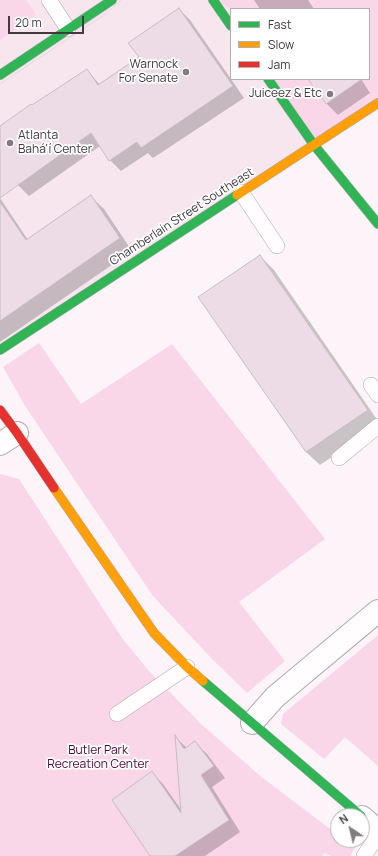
<!DOCTYPE html>
<meta charset="utf-8">
<style>
body{margin:0}
#map{position:relative;width:378px;height:856px;overflow:hidden;background:#fcf4f8;font-family:Manrope,sans-serif}
canvas{display:block}
.legend{position:absolute;left:230px;top:8px;width:140px;height:72px;box-sizing:border-box;background:#fff;border:1px solid #b3b0b2;margin:0;padding:5px 7px;list-style:none;font-size:12px;color:#413a3e}
.legend li{display:flex;align-items:center;gap:8px;height:20px}
.legend b{width:20px;border:1px solid #b3b0b2}
.north{position:absolute;left:330px;top:808px;width:40px;height:40px;box-sizing:border-box;background:#fff;border:1px solid #b3b0b2;border-radius:50%;rotate:325deg;font-size:11px;font-weight:700;line-height:16px;text-align:center;color:#413a3e}
.north::after{content:'';display:block;margin:auto;width:14px;height:18px;background:#827b7f;clip-path:polygon(50% 0,100% 100%,50% 72%,0 100%)}
.scale{position:absolute;left:8px;top:16px;width:76px;height:18px;box-sizing:border-box;border:2px solid #413a3e;border-top:0;padding-left:5px;font-size:12px;line-height:14px;white-space:nowrap;color:#413a3e;-webkit-text-stroke:3px #fff;paint-order:stroke}
</style>
<div id="map">
<canvas width="378" height="856"></canvas>
<ul class="legend">
<li><b style="height:5px;background:#30b455"></b>Fast</li>
<li><b style="height:5px;background:#ff9f0a"></b>Slow</li>
<li><b style="height:5px;background:#e5322d"></b>Jam</li>
</ul>
<div class="north">N</div>
<div class="scale">20 m</div>
</div>
<script>
const c = document.querySelector('canvas').getContext('2d');
c.lineJoin = 'round';
function paint(path, color) {
  c.fillStyle = color;
  c.fill(path, 'evenodd');
}
function shape(rows) {
  const path = new Path2D();
  for (const r of rows) {
    path.moveTo(r[0], r[1]);
    for (let i = 2; i < r.length; i += 2) path.lineTo(r[i], r[i + 1]);
  }
  return path;
}
function trace(path, color, width, dash) {
  c.strokeStyle = color;
  c.lineWidth = width;
  c.lineCap = dash ? 'butt' : 'round';
  c.setLineDash(dash || []);
  c.stroke(path);
}
function drawText(font, color, halo, rows, align = 'center') {
  c.font = font + ' Manrope,sans-serif';
  c.lineWidth = 3.5;
  c.setLineDash([]);
  c.textBaseline = 'middle';
  c.strokeStyle = halo;
  c.fillStyle = color;
  for (const [text, x, y, turn = 0] of rows) {
    c.save();
    c.translate(x, y);
    c.rotate((+turn || 0) * Math.PI / 180);
    c.textAlign = isNaN(turn) ? turn : align;
    if (halo) c.strokeText(text, 0, 0);
    c.fillText(text, 0, 0);
    c.restore();
  }
}
paint(shape([
 [0,0,378,0,378,102,0,350],
 [231,9,369,9,369,79,231,79]
]), '#f7e6ee');
paint(shape([
 [0,0,26,0,36,15,0,40],
 [217,0,378,0,378,102,314,145,270,79,369,79,369,9,231,9],
 [39,343,81,404,172,344,325,539,239,602,285,661,247,693,212,659,153,596,27,409,3,367],
 [0,474,19,479,122,638,148,670,200,723,259,775,338,835,338,840,344,840,355,848,350,856,331,856,324,853,322,856,0,856],
 [378,635,378,766,345,737,324,759,281,724,283,714]
]), '#fad6e9');
paint(shape([
 [254,0,308,0,314,9,260,9],
 [179,9,190,20,244,98,153,158,148,153,121,171,110,160,100,146,29,196,18,185,0,158,0,127,87,70,100,85,141,58],
 [309,79,361,79,370,93,338,115,327,104],
 [91,197,104,209,132,251,0,342,0,198,28,240],
 [260,256,274,270,378,421,378,426,320,465,306,452,200,297],
 [176,738,187,748,195,743,207,754,225,778,212,787,240,832,205,856,151,856,151,772,163,784,182,811]
]), '#0003');
const building = shape([
 [179,8,233,86,141,148,137,142,109,161,91,133,0,198,0,126,31,104,32,105,87,69,98,85,139,57,128,43,179,8],
 [308,79,362,79,326,104,308,79],
 [91,195,120,238,0,321,0,202,26,240,91,195],
 [260,255,368,410,306,452,198,297,260,255],
 [175,735,184,749,195,741,214,766,201,775,229,820,175,856,150,856,112,800,152,771,181,813,175,735]
]);
paint(building, '#eddbe5');
trace(building, '#c6bfc2', 1);
const lane = shape([
 [49,0,68,29],
 [241,192,277,246],
 [371,385,378,395],
 [339,458,378,426],
 [117,714,187,667],
 [364,856,378,835]
]);
const street = shape([
 [0,444,17,433],
 [252,723,275,697,378,611],
 [362,817,378,831]
]);
const fast = shape([
 [213,0,231,26],
 [0,75,112,0],
 [268,79,314,145,378,224],
 [0,350,237,195],
 [203,681,361,816]
]);
const slow = shape([
 [237,195,378,103],
 [54,488,154,633,187,667,203,681]
]);
const jam = shape([
 [0,410,17,433,54,488]
]);
trace(lane, '#b2abaf', 16);
trace(street, '#b2abaf', 24);
trace(fast, '#b2abaf', 10);
trace(slow, '#b2abaf', 10);
trace(jam, '#b2abaf', 10);
trace(lane, '#fffdfe', 15);
trace(street, '#fffdfe', 22);
trace(fast, '#30b455', 9);
trace(slow, '#ff9f0a', 9);
trace(jam, '#e5322d', 9);
trace(shape([
 [0,84,107,13,121,0]
]), '#dfdcde', 1);
for (const [x, y, r, color] of [
 [186,72,4,"#827b7f"],
 [330,94,4,"#827b7f"],
 [10,143,4,"#827b7f"]
]) {
  const dot = new Path2D();
  dot.arc(x, y, r, 0, 2 * Math.PI);
  c.fillStyle = color;
  c.fill(dot);
  trace(dot, '#fff', 1.5);
}
drawText('12px', '#413a3e', '#fff', [
 ["Warnock",178,65],
 ["For Senate",178,79],
 ["Juiceez & Etc",322,94],
 ["Atlanta",18,136,"left"],
 ["Bahá'í Center",18,150,"left"]
], 'right');
drawText('12px', '#413a3e', '#fff', [
 ["Chamberlain Street Southeast",182,217,-33]
]);
drawText('12px', '#4c0835', '#fff', [
 ["Butler Park",98,751],
 ["Recreation Center",98,765]
]);
</script>
